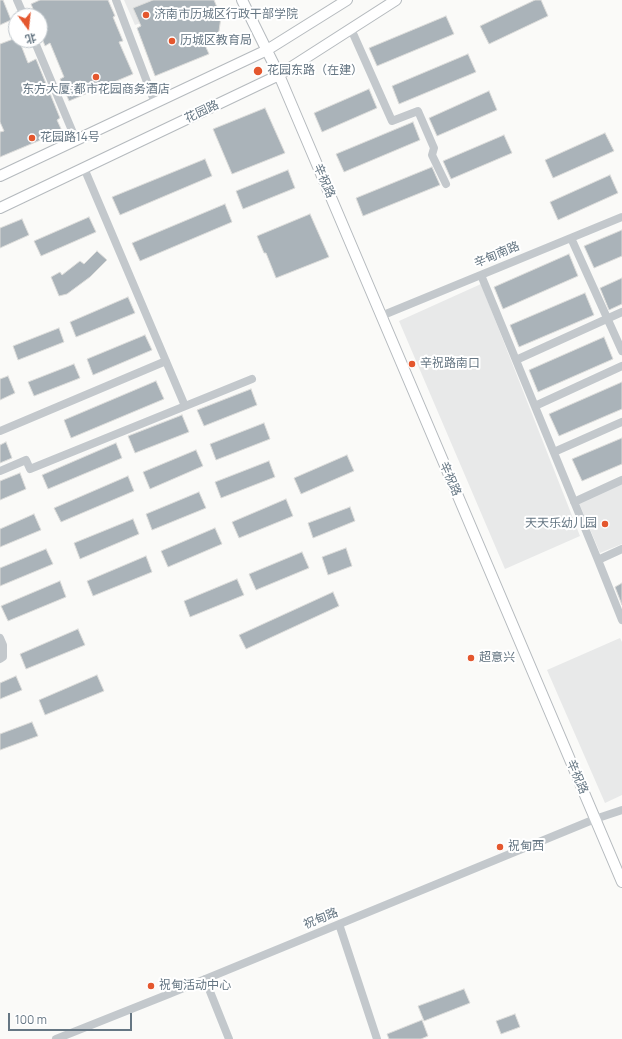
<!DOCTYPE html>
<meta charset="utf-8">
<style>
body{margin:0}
#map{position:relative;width:622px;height:1039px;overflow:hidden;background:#fafaf8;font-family:Manrope,"Noto Sans SC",sans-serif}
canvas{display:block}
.north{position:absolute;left:8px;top:8px;width:40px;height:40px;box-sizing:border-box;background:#fff;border:1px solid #c1c8cd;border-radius:50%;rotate:165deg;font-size:11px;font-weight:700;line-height:16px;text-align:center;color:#657683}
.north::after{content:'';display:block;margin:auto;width:14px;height:18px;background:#e4572e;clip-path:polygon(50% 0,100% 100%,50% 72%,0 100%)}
.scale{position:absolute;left:8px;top:1013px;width:124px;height:18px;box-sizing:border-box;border:2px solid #657683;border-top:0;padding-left:5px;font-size:12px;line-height:14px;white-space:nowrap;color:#657683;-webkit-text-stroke:3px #fff;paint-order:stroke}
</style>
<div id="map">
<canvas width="622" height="1039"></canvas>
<div class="north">北</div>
<div class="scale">100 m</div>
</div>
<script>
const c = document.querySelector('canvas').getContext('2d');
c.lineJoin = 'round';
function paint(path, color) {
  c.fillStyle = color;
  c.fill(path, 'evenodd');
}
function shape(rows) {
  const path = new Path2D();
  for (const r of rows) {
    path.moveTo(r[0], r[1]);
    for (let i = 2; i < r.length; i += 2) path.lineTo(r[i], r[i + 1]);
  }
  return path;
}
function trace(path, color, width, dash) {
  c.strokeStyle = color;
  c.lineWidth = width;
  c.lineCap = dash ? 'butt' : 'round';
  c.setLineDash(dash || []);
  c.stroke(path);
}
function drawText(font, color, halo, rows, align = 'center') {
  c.font = font + ' Manrope,"Noto Sans SC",sans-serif';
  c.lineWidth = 4;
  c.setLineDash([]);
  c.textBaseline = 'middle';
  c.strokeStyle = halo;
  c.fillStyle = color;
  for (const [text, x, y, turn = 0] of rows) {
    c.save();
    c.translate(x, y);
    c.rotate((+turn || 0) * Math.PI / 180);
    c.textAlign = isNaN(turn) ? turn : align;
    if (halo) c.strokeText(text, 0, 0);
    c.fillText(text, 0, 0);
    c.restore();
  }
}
paint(shape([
 [124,0,185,0,187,6,135,25],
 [481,284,580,536,505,569,399,321],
 [622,484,622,544,600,553,579,503],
 [620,638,622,642,622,795,605,803,547,670]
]), '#e8e9e9');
const building = shape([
 [0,0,3,0,11,20,0,25,0,0],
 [40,0,108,0,115,16,113,17,123,41,119,42,133,74,69,101,60,79,64,77,50,43,45,46,40,33,40,16,36,16,31,4,40,0],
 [153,0,214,0,221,17,219,31,205,45,209,54,155,76,137,28,141,26,133,8,153,0],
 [535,0,541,0,548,16,489,44,480,26,535,0],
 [446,16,454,34,377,66,369,48,446,16],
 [16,38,16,40,19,40,28,63,36,59,60,118,57,120,62,131,0,157,0,132,4,131,0,122,0,44,16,38],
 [468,54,476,72,399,104,392,86,468,54],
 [369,89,377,108,322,132,314,113,369,89],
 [489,91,497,110,437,136,429,118,489,91],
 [265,108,285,153,232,174,213,129,265,108],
 [413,122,420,140,344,172,336,154,413,122],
 [605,133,614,151,553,178,545,160,605,133],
 [504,135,512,153,451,179,443,161,504,135],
 [205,159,212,176,120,215,112,197,205,159],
 [432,167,440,185,363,216,356,198,432,167],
 [288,170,295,188,243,209,236,191,288,170],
 [610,175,618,193,558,220,550,202,610,175],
 [225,204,232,222,140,261,132,243,225,204],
 [310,214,329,257,276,278,266,253,264,253,257,236,310,214],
 [89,217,96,232,41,256,34,241,89,217],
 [22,219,29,235,0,248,0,228,22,219],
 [622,230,622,256,594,268,584,246,622,230],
 [97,251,107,260,90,277,67,294,59,296,51,277,60,272,62,275,80,261,84,264,97,251],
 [569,254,578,276,503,309,494,287,569,254],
 [622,278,622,304,609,310,600,288,622,278],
 [585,293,594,315,519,347,510,325,585,293],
 [128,297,135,313,76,337,70,322,128,297],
 [59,328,64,342,18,360,13,346,59,328],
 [145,335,152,350,93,375,87,359,145,335],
 [604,337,613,359,538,392,529,370,604,337],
 [74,364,80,378,34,396,28,382,74,364],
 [8,376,15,393,0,400,0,379,8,376],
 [156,381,164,399,71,438,64,420,156,381],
 [622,382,622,409,559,436,549,414,622,382],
 [251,389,257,405,204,426,197,410,251,389],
 [182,415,189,432,135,453,128,436,182,415],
 [264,423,270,439,216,460,210,444,264,423],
 [622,438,622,464,582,481,572,459,622,438],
 [6,442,12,458,0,463,0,445,6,442],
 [116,443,122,458,48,489,42,475,116,443],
 [196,450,203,466,150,489,143,472,196,450],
 [347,455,354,471,301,494,294,478,347,455],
 [269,461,275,477,221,498,215,482,269,461],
 [20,473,26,489,0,500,0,481,20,473],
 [128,476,134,491,61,522,54,508,128,476],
 [199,492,206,508,152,530,146,514,199,492],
 [286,499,293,516,239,538,232,522,286,499],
 [350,507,355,521,313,538,308,523,350,507],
 [34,514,41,530,0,547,0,529,34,514],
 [133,519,139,534,80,559,74,543,133,519],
 [215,528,222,544,168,567,161,551,215,528],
 [346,548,352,566,328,575,322,557,346,548],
 [46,549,53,564,0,586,0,568,46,549],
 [302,552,309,568,256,590,249,574,302,552],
 [146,556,152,572,93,596,87,581,146,556],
 [237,579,244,595,190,617,184,601,237,579],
 [60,581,66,597,8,621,1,606,60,581],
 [622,583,622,605,615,587,622,583],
 [333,592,339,606,246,649,239,635,333,592],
 [78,629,85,645,26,669,20,654,78,629],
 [97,675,104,691,45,715,39,700,97,675],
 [16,676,22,690,0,699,0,683,16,676],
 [32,722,38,736,0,750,0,734,32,722],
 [464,989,470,1003,424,1021,418,1006,464,989],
 [515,1014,520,1027,501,1034,496,1021,515,1014],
 [422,1020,428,1036,421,1039,389,1039,387,1034,422,1020]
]);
paint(building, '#aab3b9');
trace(building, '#dcdcda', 1);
const major = shape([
 [242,0,279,75,622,882],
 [0,176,267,50,347,0],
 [0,208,279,75,396,0]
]);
trace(major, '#b5babe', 12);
trace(shape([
 [17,0,24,16],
 [116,0,155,103],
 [351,29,392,121,418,111,434,148,432,155,446,184],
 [34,40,76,140],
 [84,168,185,406],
 [571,238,622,351],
 [481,275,598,560,622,549],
 [381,316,622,217],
 [516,360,622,312],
 [535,406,622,366],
 [0,431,166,361],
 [554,452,622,422],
 [0,471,26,460,30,469,252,379],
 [574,502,622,480],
 [598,560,622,620],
 [0,638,3,645,3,657,0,659],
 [339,924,377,1039],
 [205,979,229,1039],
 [56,1039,169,994,595,819,622,810]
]), '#c3c8cc', 8);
trace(major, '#fff', 10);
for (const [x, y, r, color] of [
 [146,15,4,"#e4572e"],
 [172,41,4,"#e4572e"],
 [258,71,5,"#e4572e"],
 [96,77,4,"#e4572e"],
 [32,138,4,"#e4572e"],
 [412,364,4,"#e4572e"],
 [605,524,4,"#e4572e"],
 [471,658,4,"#e4572e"],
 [500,847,4,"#e4572e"],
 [151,986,4,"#e4572e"]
]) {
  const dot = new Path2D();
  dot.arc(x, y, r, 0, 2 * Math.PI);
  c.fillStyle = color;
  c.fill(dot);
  trace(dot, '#fff', 1.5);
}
drawText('12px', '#657683', '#fff', [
 ["济南市历城区行政干部学院",154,15],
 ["历城区教育局",180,41],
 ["花园东路（在建）",267,71],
 ["东方大厦;都市花园商务酒店",96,90,"center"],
 ["花园路14号",40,138],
 ["辛祝路南口",420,364],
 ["天天乐幼儿园",597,524,"right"],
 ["超意兴",479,658],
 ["祝甸西",508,847],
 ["祝甸活动中心",159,986]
], 'left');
drawText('12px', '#657683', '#fff', [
 ["花园路",202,112,-25],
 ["辛祝路",324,181,67],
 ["辛甸南路",497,255,-23],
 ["辛祝路",450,479,67],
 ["辛祝路",577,777,67],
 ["祝甸路",321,919,-22]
]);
</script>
